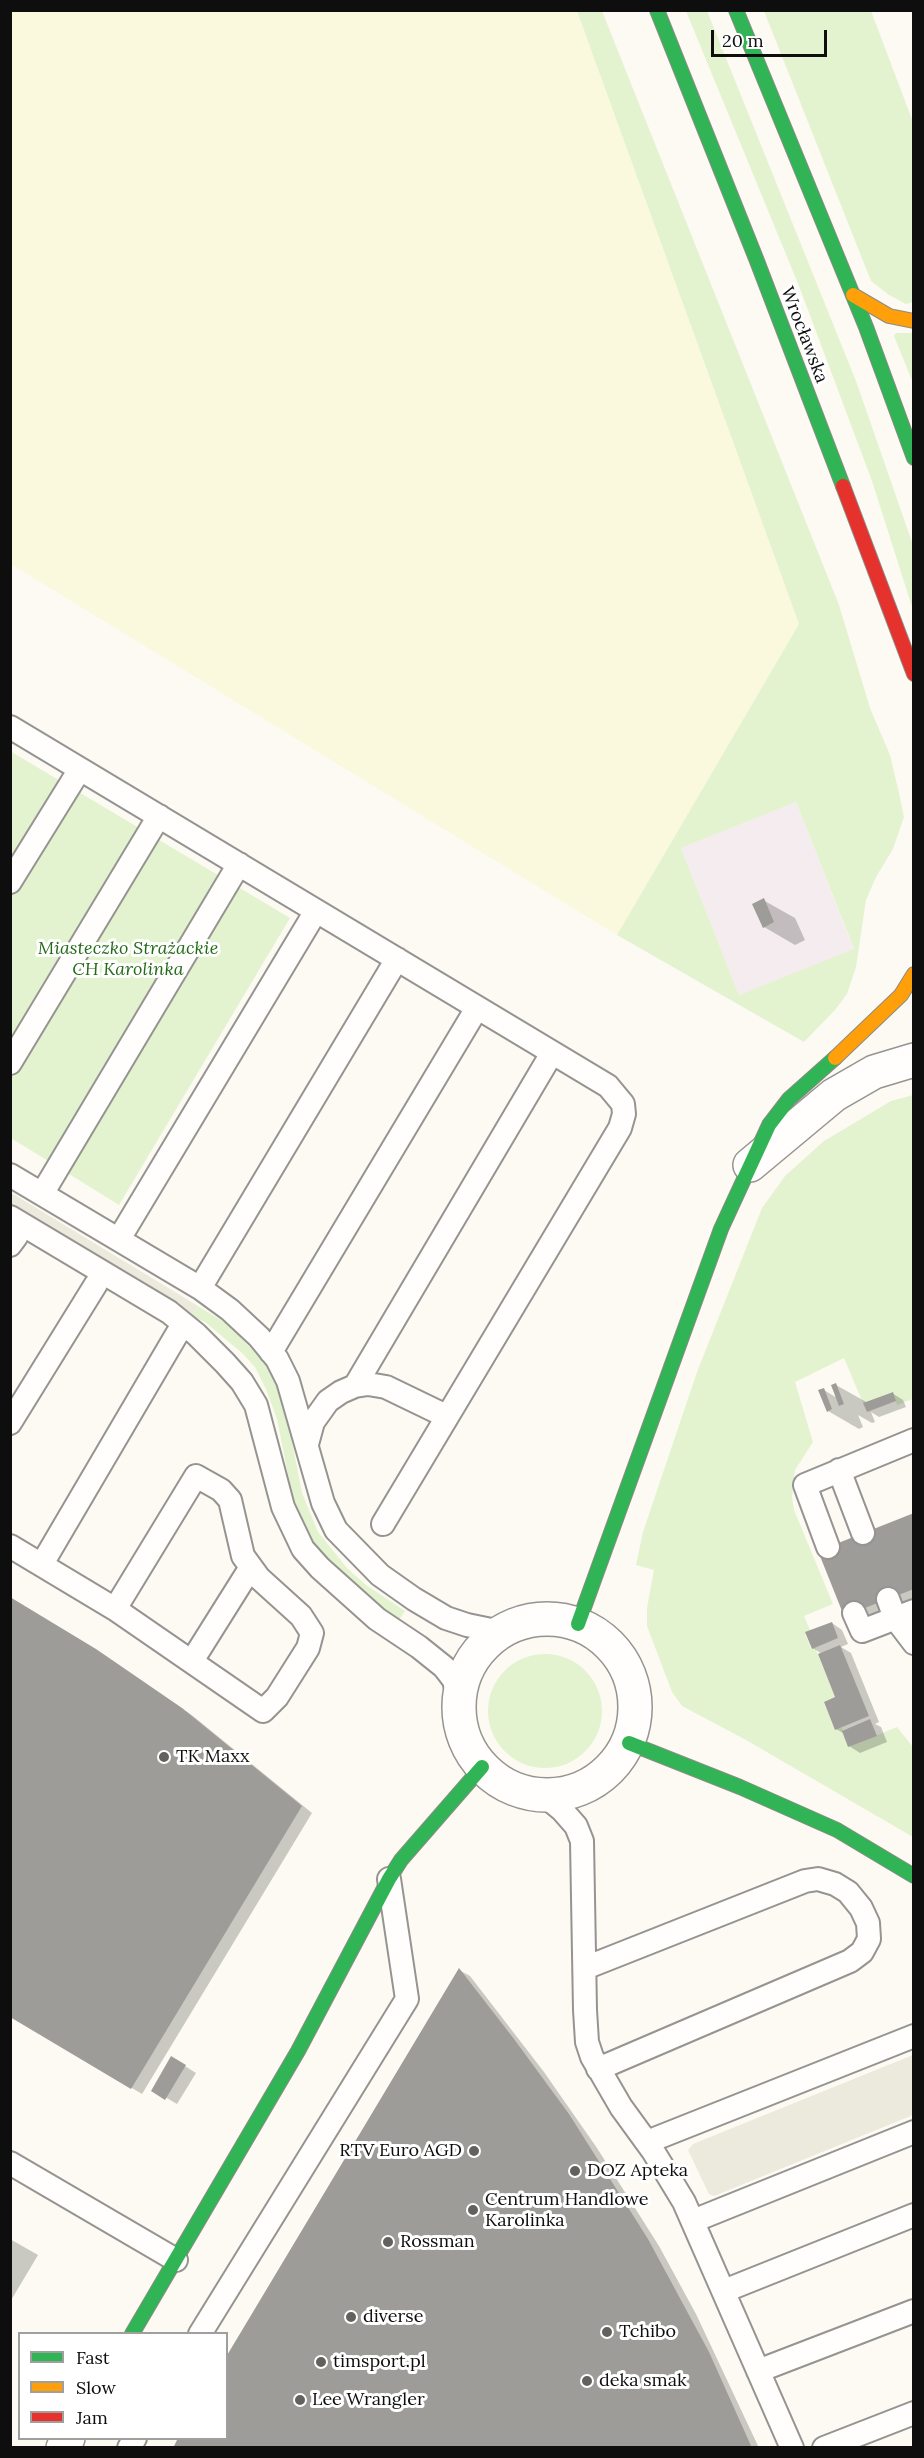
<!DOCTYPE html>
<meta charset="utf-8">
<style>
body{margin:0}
#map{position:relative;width:924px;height:2458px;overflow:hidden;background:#fcfaf2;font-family:Lora,serif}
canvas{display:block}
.frame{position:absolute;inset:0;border:12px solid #0e0e0e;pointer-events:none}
.legend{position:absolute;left:18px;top:2332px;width:210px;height:108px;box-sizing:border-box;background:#fff;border:2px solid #9f9f9f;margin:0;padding:8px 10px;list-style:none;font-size:18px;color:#0e0e0e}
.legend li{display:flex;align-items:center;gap:12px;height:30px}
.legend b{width:30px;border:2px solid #9f9f9f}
.scale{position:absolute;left:711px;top:30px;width:116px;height:27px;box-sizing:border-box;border:3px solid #0e0e0e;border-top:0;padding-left:8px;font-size:18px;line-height:21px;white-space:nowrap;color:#0e0e0e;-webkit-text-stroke:4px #fff;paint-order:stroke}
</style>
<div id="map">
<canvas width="924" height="2458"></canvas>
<div class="frame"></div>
<ul class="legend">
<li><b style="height:8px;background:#30b455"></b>Fast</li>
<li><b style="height:8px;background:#ff9f0a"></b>Slow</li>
<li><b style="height:8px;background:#e5322d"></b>Jam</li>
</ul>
<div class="scale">20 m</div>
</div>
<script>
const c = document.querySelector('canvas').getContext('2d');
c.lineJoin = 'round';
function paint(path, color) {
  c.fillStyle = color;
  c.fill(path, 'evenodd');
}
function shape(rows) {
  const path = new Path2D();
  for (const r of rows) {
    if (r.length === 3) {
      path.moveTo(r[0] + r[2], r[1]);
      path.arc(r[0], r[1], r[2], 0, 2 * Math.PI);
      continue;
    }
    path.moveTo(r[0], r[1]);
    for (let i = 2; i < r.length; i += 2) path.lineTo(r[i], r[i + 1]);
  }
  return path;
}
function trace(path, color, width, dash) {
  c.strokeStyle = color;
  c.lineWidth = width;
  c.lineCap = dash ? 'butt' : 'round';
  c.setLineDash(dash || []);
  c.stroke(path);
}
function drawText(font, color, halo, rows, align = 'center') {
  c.font = font + ' Lora,serif';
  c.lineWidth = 6;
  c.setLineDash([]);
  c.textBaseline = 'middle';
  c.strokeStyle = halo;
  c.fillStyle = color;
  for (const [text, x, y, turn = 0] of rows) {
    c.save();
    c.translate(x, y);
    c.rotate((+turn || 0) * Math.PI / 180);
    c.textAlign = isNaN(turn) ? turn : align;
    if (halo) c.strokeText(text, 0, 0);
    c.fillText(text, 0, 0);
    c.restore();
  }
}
paint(shape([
 [796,802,854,950,739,995,681,848]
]), '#f4ecef');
paint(shape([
 [10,11,577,11,799,624,617,935,11,564]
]), '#faf8dd');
paint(shape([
 [577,11,602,11,839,605,870,708,890,755,899,793,904,817,893,849,876,877,866,900,856,967,847,994,835,1010,804,1042,617,935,799,624],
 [796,802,854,949,739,995,681,848],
 [686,11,707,11,856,381,913,545,913,610,872,481,799,286],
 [764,11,871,11,913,122,913,302,906,304,889,295,871,281],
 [896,333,913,333,913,383,894,336],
 [10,751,290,918,119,1205,11,1138],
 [913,1095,913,1399,897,1405,892,1392,863,1403,844,1358,795,1382,813,1442,795,1470,792,1497,794,1510,833,1604,804,1616,810,1630,805,1633,811,1649,815,1647,835,1697,824,1703,835,1729,842,1728,848,1747,897,1727,913,1747,913,1837,746,1740,682,1706,672,1692,647,1626,647,1608,654,1570,636,1565,643,1532,697,1372,762,1208,785,1176,824,1141,891,1101],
 [198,1306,227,1324,263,1360,276,1385,286,1411,302,1493,318,1532,347,1568,366,1585,405,1611,399,1620,365,1597,322,1555,311,1539,298,1517,293,1500,277,1419,266,1389,255,1367,242,1353,205,1322,192,1316],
 [545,1711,57]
]), '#e3f3d0');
paint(shape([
 [10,1192,198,1306,192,1316,11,1207],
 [913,2055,913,2115,714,2196,709,2194,688,2150,693,2144]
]), '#ece9dd');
paint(shape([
 [763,900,795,918,805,940,795,945,764,927],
 [836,1385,868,1403,892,1393,903,1400,906,1407,879,1417,871,1412,875,1422,872,1423,858,1415,863,1427,859,1429,828,1411,824,1390,837,1398],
 [914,1515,914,1599,856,1622],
 [10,1599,107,1657,193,1716,312,1813,142,2094,10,2015],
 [832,1623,842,1630,848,1644,841,1647,851,1653,879,1722,875,1724,881,1727,887,1742,860,1753,849,1746,845,1734,836,1729,837,1698,822,1654,813,1648],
 [459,1970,470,1976,544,2072,597,2148,659,2246,696,2314,759,2448,175,2448,226,2438],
 [172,2058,196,2073,177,2104,153,2090],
 [10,2239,38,2255,10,2302]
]), '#0003');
paint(shape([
 [764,898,774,922,763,928,752,904],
 [836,1383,844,1404,839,1406,831,1385],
 [824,1388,832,1409,827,1412,818,1390],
 [893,1392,896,1401,867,1412,863,1403],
 [914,1513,914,1589,844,1616,818,1551],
 [10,1597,96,1649,182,1708,302,1806,131,2089,10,2017],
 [832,1622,838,1638,812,1649,805,1632],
 [840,1645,869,1716,835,1730,824,1702,835,1697,818,1654],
 [870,1719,877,1736,848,1747,842,1731],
 [459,1968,514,2039,569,2114,648,2239,709,2352,752,2448,173,2448,178,2438,226,2438,226,2357],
 [171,2056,186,2065,165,2100,151,2091]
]), '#9e9c98');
const lane = shape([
 [10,727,608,1086,623,1104,624,1114,620,1128,383,1524],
 [10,882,80,769],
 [10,1063,159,816],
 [10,1175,200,1288,230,1310,259,1337,277,1359,288,1381,323,1503,336,1530,380,1575,414,1599,446,1618,467,1625,501,1632],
 [42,1194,239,864],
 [10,1217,169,1312,196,1334,225,1363,242,1382,256,1405,283,1507,303,1549,320,1568,377,1619,419,1647,444,1667,454,1680,459,1701],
 [119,1239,316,911],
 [10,1245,16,1237],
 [200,1288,397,959],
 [271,1352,477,1008],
 [355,1386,552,1053],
 [10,1423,96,1284],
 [307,1444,313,1422,328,1401,341,1392,355,1386,368,1384,386,1387,446,1416],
 [839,1470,863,1533],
 [10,1546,115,1609,263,1711,277,1697,308,1648,312,1633,301,1616,259,1578,243,1556,230,1500,221,1490,196,1476,115,1609],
 [828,1547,805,1485,914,1440],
 [42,1564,177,1334],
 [888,1599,895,1618,914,1643],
 [854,1613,862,1631,914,1611],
 [192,1661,251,1567],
 [545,1796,562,1810,576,1826,582,1841,585,2010,587,2042,592,2057,621,2107,653,2151,684,2202,792,2448],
 [585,1968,805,1881,818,1879,835,1884,848,1892,861,1908,868,1923,869,1939,862,1952,850,1961,598,2069],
 [647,2142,914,2036],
 [10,2163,176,2260],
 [693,2221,914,2132],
 [724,2291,914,2215],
 [200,2334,407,1999,389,1879],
 [758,2371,914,2311],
 [129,2448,135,2438],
 [824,2448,914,2413]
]);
const street = shape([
 [750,1165,834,1095,874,1072,914,1060],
 [547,1707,88],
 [63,2448,68,2438]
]);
const fast = shape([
 [657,10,757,261,843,486],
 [736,10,866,327,914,458],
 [578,1624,721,1229,769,1125,789,1099,835,1058],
 [629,1743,740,1787,837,1830,914,1876],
 [132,2334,298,2051,389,1879,401,1860,482,1767]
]);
const slow = shape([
 [853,295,889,316,914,321],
 [835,1058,901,995,914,974]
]);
const jam = shape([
 [843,486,914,674]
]);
trace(lane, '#959491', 26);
trace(street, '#959491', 36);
trace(fast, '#8c8b87', 16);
trace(slow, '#8c8b87', 16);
trace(jam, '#8c8b87', 16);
trace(lane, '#fffefd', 22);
trace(street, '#fffefd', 33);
trace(fast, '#30b455', 14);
trace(slow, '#ff9f0a', 14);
trace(jam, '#e5322d', 14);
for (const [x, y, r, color] of [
 [164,1757,6,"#61615e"],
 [474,2151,6,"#61615e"],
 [575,2171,6,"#61615e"],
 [473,2210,6,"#61615e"],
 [388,2242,6,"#61615e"],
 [351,2317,6,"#61615e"],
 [607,2332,6,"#61615e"],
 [321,2362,6,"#61615e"],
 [587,2381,6,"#61615e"],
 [300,2400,6,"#61615e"]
]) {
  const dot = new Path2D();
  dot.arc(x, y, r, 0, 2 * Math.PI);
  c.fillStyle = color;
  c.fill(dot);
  trace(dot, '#fff', 2);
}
drawText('18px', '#0e0e0e', '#fff', [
 ["Wrocławska",804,335,69]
]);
drawText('italic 18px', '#246b18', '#fff', [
 ["Miasteczko Strażackie",128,949],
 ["CH Karolinka",128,970]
]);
drawText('18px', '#0e0e0e', '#fff', [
 ["TK Maxx",176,1757],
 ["RTV Euro AGD",462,2151,"right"],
 ["DOZ Apteka",587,2171],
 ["Centrum Handlowe",485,2200],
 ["Karolinka",485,2221],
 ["Rossman",400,2242],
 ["diverse",363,2317],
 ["Tchibo",619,2332],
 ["timsport.pl",333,2362],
 ["deka smak",599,2381],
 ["Lee Wrangler",312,2400]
], 'left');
</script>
